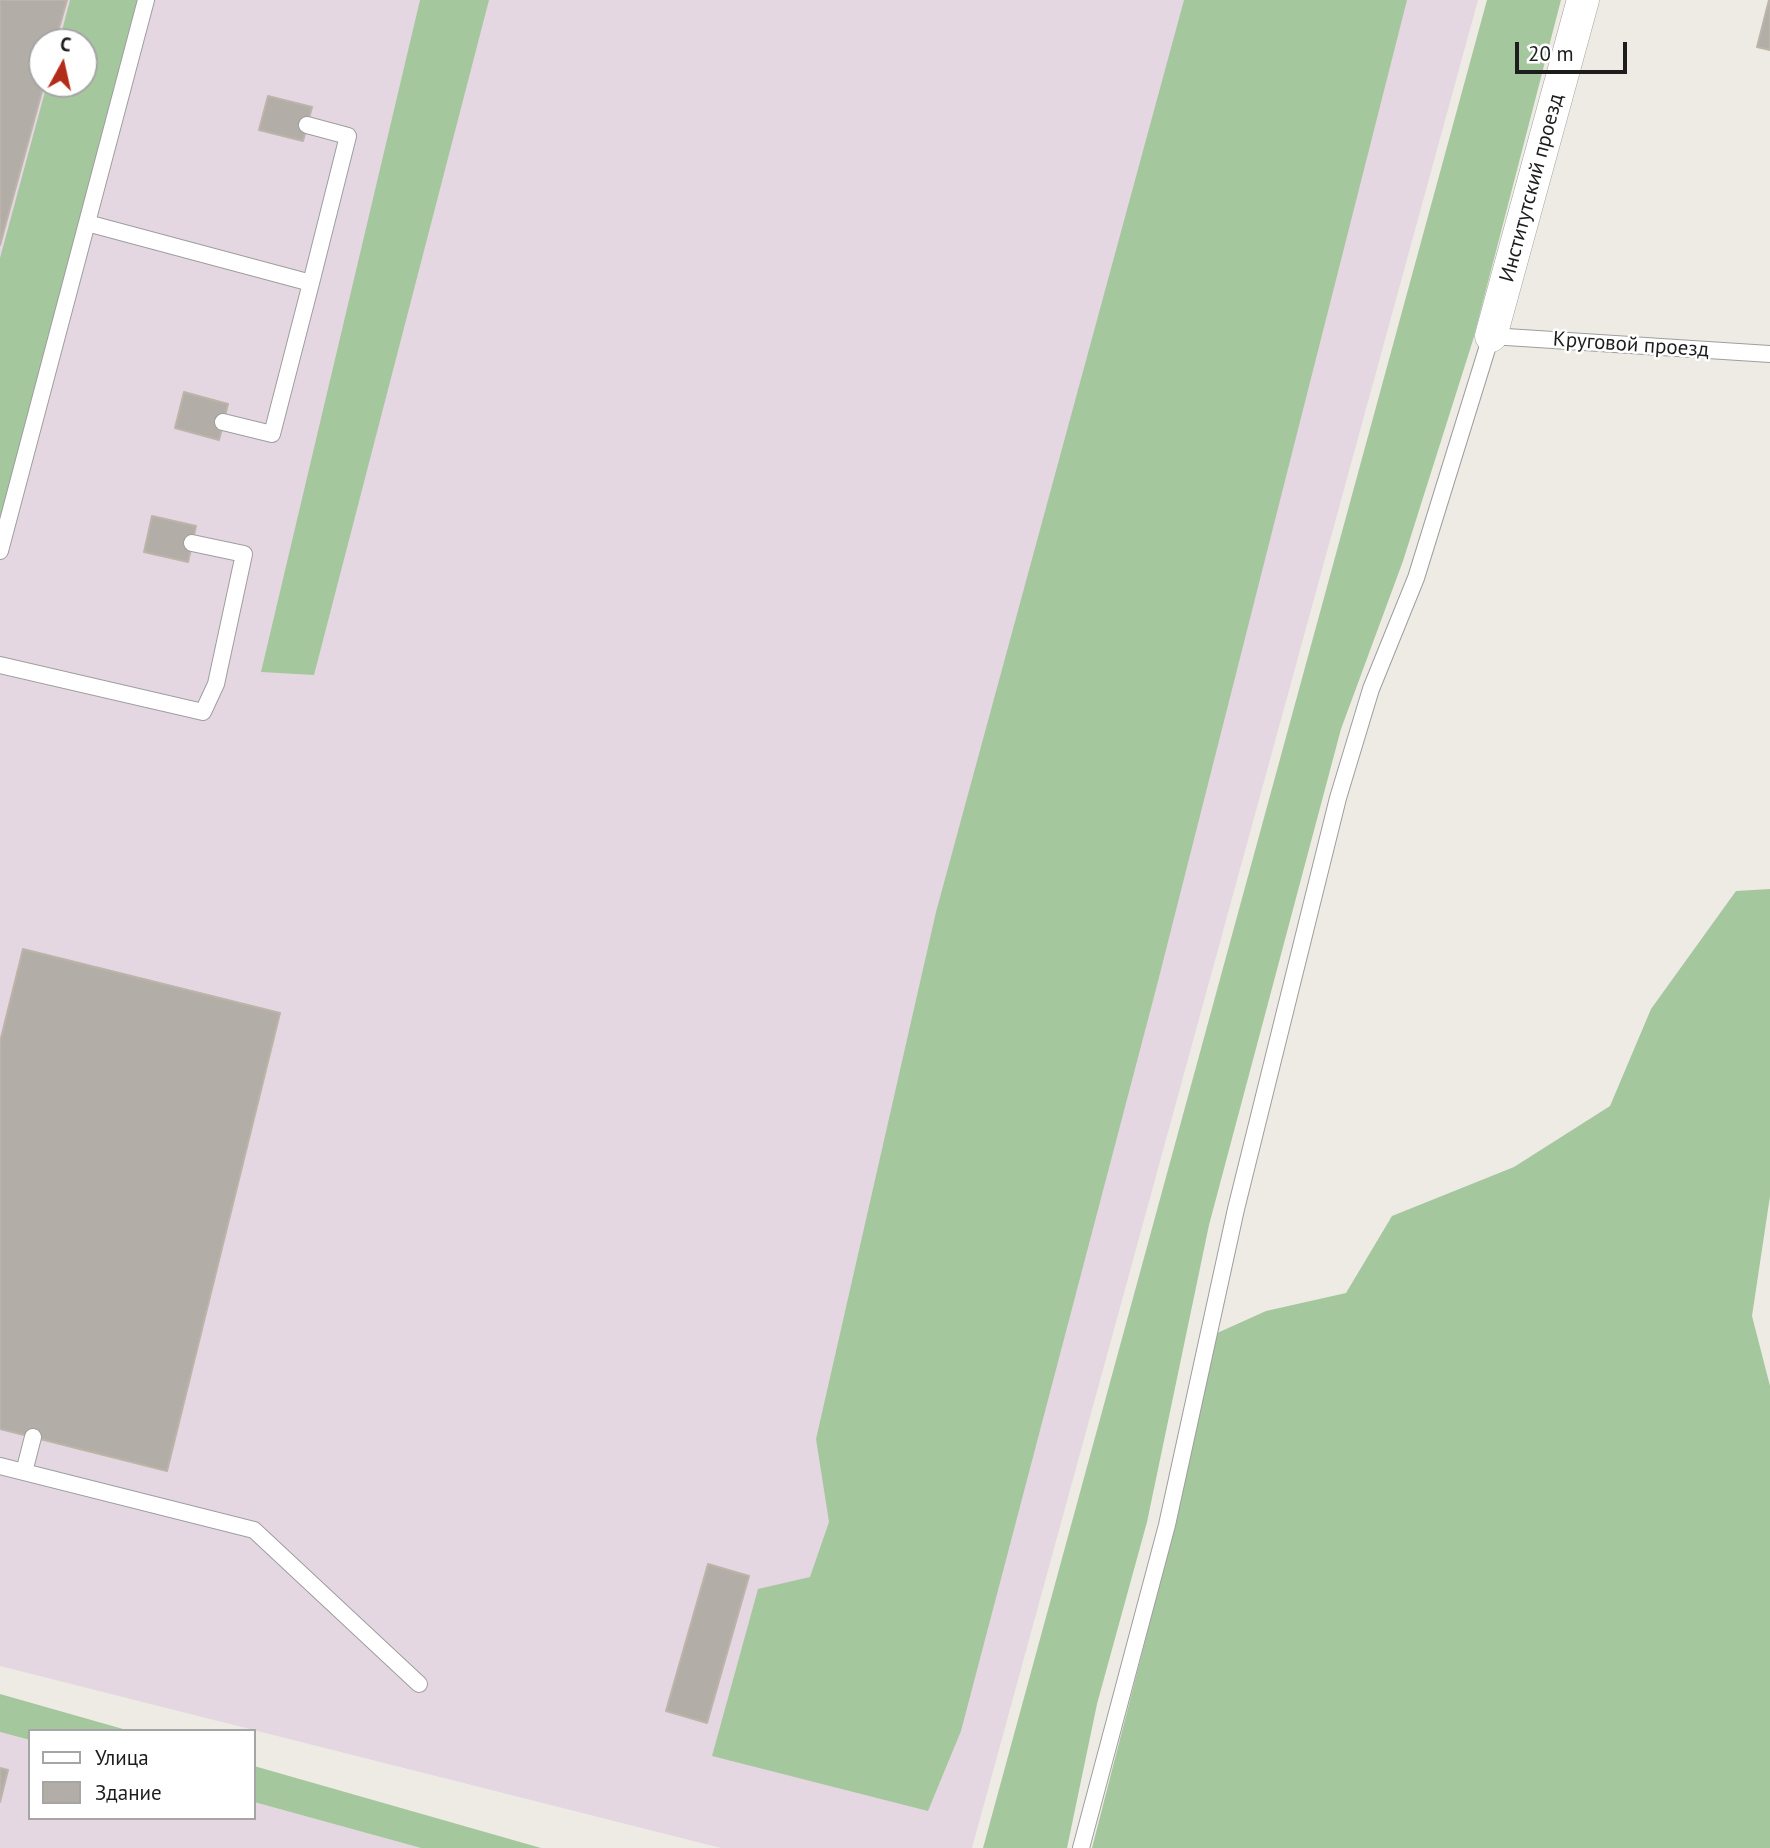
<!DOCTYPE html>
<meta charset="utf-8">
<style>
body{margin:0}
#map{position:relative;width:1770px;height:1848px;overflow:hidden;background:#edebe4;font-family:"PT Sans",sans-serif}
canvas{display:block}
.legend{position:absolute;left:28px;top:1729px;width:228px;height:91px;box-sizing:border-box;background:#fff;border:2px solid #a5a5a5;margin:0;padding:9px 12px;list-style:none;font-size:21px;color:#1d1d1d}
.legend li{display:flex;align-items:center;gap:14px;height:35px}
.legend b{width:35px;border:2px solid #a5a5a5}
.north{position:absolute;left:28px;top:28px;width:70px;height:70px;box-sizing:border-box;background:#fff;border:2px solid #a5a5a5;border-radius:50%;rotate:8deg;font-size:19px;font-weight:700;line-height:28px;text-align:center;color:#1d1d1d}
.north::after{content:'';display:block;margin:auto;width:24px;height:32px;background:#b22c19;clip-path:polygon(50% 0,100% 100%,50% 72%,0 100%)}
.scale{position:absolute;left:1515px;top:42px;width:112px;height:32px;box-sizing:border-box;border:4px solid #1d1d1d;border-top:0;padding-left:9px;font-size:21px;line-height:24px;white-space:nowrap;color:#1d1d1d;-webkit-text-stroke:5px #fff;paint-order:stroke}
</style>
<div id="map">
<canvas width="1770" height="1848"></canvas>
<ul class="legend">
<li><b style="height:9px;background:#fff"></b>Улица</li>
<li><b style="height:19px;background:#b2ada7"></b>Здание</li>
</ul>
<div class="north">С</div>
<div class="scale">20 m</div>
</div>
<script>
const c = document.querySelector('canvas').getContext('2d');
c.lineJoin = 'round';
function paint(path, color) {
  c.fillStyle = color;
  c.fill(path, 'evenodd');
}
function shape(rows) {
  const path = new Path2D();
  for (const r of rows) {
    path.moveTo(r[0], r[1]);
    for (let i = 2; i < r.length; i += 2) path.lineTo(r[i], r[i + 1]);
  }
  return path;
}
function trace(path, color, width, dash) {
  c.strokeStyle = color;
  c.lineWidth = width;
  c.lineCap = dash ? 'butt' : 'round';
  c.setLineDash(dash || []);
  c.stroke(path);
}
function drawText(font, color, halo, rows, align = 'center') {
  c.font = font + ' "PT Sans",sans-serif';
  c.lineWidth = 5;
  c.setLineDash([]);
  c.textBaseline = 'middle';
  c.strokeStyle = halo;
  c.fillStyle = color;
  for (const [text, x, y, turn = 0] of rows) {
    c.save();
    c.translate(x, y);
    c.rotate((+turn || 0) * Math.PI / 180);
    c.textAlign = isNaN(turn) ? turn : align;
    if (halo) c.strokeText(text, 0, 0);
    c.fillText(text, 0, 0);
    c.restore();
  }
}
paint(shape([
 [0,0,1478,0,972,1848,721,1848,0,1666],
 [42,42,84,42,84,84,42,84],
 [0,1732,30,1740,30,1818,254,1818,254,1802,421,1848,0,1848]
]), '#e5d7e1');
paint(shape([
 [70,0,144,0,0,540,0,258,47,84,84,84,84,42,59,42],
 [420,0,489,0,314,675,261,672],
 [1184,0,1407,0,1156,989,961,1731,928,1811,712,1756,758,1589,810,1577,829,1522,816,1439,936,912],
 [1487,0,1561,0,1473,340,1403,561,1341,729,1209,1225,1147,1522,1097,1704,1067,1848,983,1848],
 [1770,889,1770,1196,1752,1316,1770,1386,1770,1848,1092,1848,1175,1525,1215,1334,1266,1311,1346,1293,1392,1216,1514,1167,1610,1106,1651,1009,1736,891],
 [0,1694,130,1731,30,1731,30,1740,0,1732],
 [254,1766,541,1848,421,1848,254,1802]
]), '#a5c79e');
const building = shape([
 [0,0,67,0,55,42,42,42,42,84,44,84,0,245,0,0],
 [1769,0,1770,0,1770,50,1757,47,1769,0],
 [268,96,312,107,303,141,259,130,268,96],
 [184,392,228,404,219,440,175,428,184,392],
 [152,516,196,526,188,562,144,552,152,516],
 [23,949,280,1013,167,1471,0,1429,0,1042,23,949],
 [708,1564,749,1576,707,1723,666,1711,708,1564],
 [0,1768,8,1770,0,1802,0,1768]
]);
paint(building, '#b2ada7');
trace(building, '#bdb4a9', 2);
const lane = shape([
 [87,223,311,283,348,136,307,125],
 [223,422,272,434,311,283],
 [0,551,146,0],
 [0,665,203,712,216,684,244,554,192,543],
 [0,1466,254,1530,419,1684],
 [24,1472,33,1437],
 [1081,1848,1167,1525,1236,1209,1338,798,1371,689,1416,578,1491,336,1770,354]
]);
const street = shape([
 [1491,336,1583,0]
]);
trace(lane, '#9e9e9e', 18);
trace(street, '#9e9e9e', 33);
trace(lane, '#fff', 16);
trace(street, '#fff', 32);
drawText('21px', '#1d1d1d', '#fff', [
 ["Институтский проезд",1532,188,-75],
 ["Круговой проезд",1631,345,4]
]);
</script>
